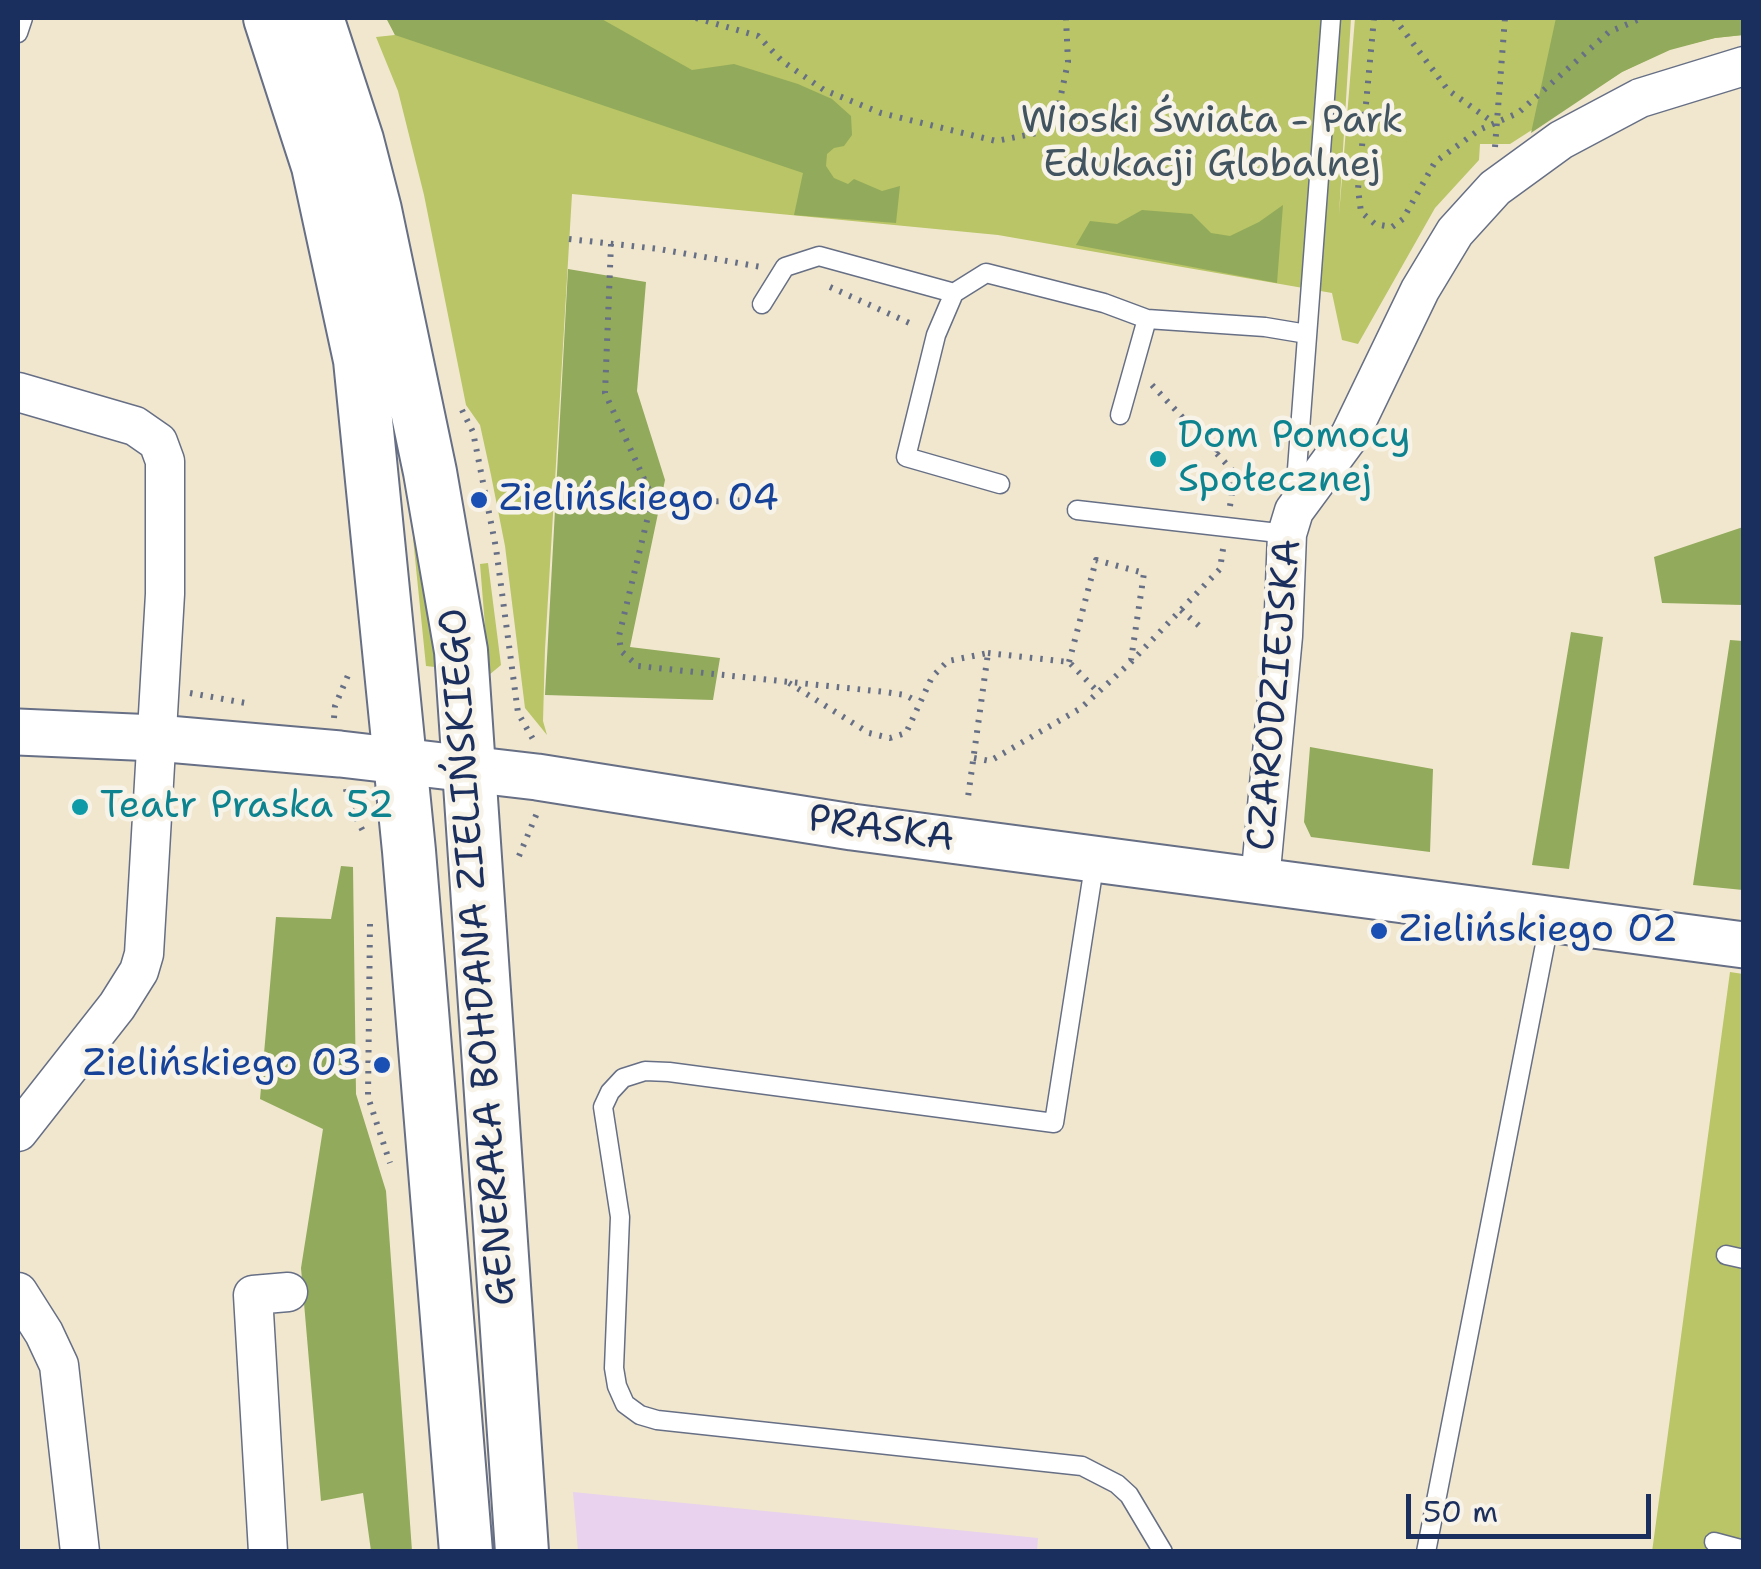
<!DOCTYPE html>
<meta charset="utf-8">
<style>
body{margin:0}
#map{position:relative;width:1761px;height:1569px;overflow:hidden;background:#f1e7ce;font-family:"Shantell Sans",sans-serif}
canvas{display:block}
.frame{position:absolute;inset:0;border:20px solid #1b2f5e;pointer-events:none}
.scale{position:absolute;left:1406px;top:1494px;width:245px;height:45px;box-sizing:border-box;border:5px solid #1b2f5e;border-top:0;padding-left:12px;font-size:30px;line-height:35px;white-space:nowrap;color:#1b2f5e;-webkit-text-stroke:8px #f7f3e8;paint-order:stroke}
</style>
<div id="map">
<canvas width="1761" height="1569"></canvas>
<div class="frame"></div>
<div class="scale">50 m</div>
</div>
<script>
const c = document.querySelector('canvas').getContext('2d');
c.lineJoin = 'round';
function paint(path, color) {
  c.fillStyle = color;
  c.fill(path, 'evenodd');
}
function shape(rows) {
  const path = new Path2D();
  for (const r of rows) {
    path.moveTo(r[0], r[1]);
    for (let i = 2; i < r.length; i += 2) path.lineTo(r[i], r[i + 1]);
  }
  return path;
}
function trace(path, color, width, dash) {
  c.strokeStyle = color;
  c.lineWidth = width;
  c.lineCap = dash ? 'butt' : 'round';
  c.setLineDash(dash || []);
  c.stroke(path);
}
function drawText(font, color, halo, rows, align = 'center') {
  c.font = font + ' "Shantell Sans",sans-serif';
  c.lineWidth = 9;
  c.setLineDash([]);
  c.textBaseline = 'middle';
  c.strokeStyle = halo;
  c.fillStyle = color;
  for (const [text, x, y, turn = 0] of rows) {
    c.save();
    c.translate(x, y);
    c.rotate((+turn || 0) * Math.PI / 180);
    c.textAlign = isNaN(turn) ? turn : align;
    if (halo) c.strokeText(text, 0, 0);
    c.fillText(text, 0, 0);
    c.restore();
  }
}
paint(shape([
 [573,1492,1038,1538,1037,1551,578,1551]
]), '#e8d2ee');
paint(shape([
 [387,18,1351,18,1339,215,1355,18,1744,18,1743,35,1715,38,1670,49,1622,72,1510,144,1480,144,1479,160,1435,208,1358,344,1342,340,1332,293,998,235,572,194,545,649,543,721,547,735,525,708,505,546,491,475,480,425,466,405,424,195,398,91,376,37,395,35],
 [422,536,444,668,426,666,413,538],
 [488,563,501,665,489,675,480,564],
 [1730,972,1743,974,1743,1551,1652,1552]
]), '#b9c566');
paint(shape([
 [386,18,600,18,692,70,734,64,798,84,832,99,851,116,852,135,844,146,834,148,827,154,826,166,834,178,848,184,854,179,882,191,900,186,896,223,794,215,803,173,395,35],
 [1556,18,1743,18,1743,35,1715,38,1670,50,1622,72,1531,133],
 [1283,205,1277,283,1076,245,1090,221,1117,224,1142,210,1192,214,1211,233,1230,236,1259,222],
 [568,269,646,282,637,391,665,480,630,647,720,658,713,700,545,695],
 [1743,527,1743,605,1662,603,1654,557],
 [1571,632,1603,637,1569,869,1532,865],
 [1730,640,1743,641,1743,890,1693,885],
 [1310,747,1433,769,1430,852,1311,837,1304,822],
 [341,866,353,867,356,1094,386,1191,412,1551,371,1551,363,1493,321,1501,301,1268,323,1129,260,1099,276,917,331,919]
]), '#92aa5b');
const service = shape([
 [18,33,23,18],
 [762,304,785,267,819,256,954,293],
 [1120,415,1147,319],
 [1000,484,906,457,936,335,954,293,986,273,1104,303,1147,319,1265,327,1307,334],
 [1295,496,1331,18],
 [1077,510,1287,534],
 [1095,860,1054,1123,669,1072,645,1071,623,1078,610,1092,603,1107,620,1217,614,1368,617,1386,625,1404,640,1415,657,1420,1082,1466,1117,1484,1129,1495,1163,1552],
 [1726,1255,1744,1259],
 [1714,1542,1744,1550],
 [1426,1552,1550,919]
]);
const minor = shape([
 [18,392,135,426,158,442,165,461,165,594,144,954,139,971,117,1006,18,1132],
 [1260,881,1283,636,1287,534,1294,511,1350,435,1420,290,1455,232,1495,188,1561,140,1640,98,1744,66],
 [18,1292,44,1333,59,1365,80,1552],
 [268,1552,253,1295,288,1292]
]);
const tertiary = shape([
 [18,732,156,738,340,754,537,777,852,827,1744,945]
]);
const secondary = shape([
 [270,18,318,166,360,360,409,851,466,1552],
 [317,18,357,140,375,210,430,472,461,651,522,1552]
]);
trace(service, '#666f85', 21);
trace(minor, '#666f85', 41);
trace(tertiary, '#666f85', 49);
trace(secondary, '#666f85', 56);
trace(shape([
 [696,18,758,36,782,61,824,90,881,113,996,141,1037,133,1058,109,1068,62,1066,18],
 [1374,18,1358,189,1361,212,1375,224,1392,227,1403,219,1435,162,1479,130,1518,113,1609,32,1642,18],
 [1394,18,1448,90,1494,123],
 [1495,147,1505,18],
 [569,239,659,249,761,267],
 [611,244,605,393,650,492,651,504],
 [830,287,914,325],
 [1152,385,1235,473,1234,479],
 [462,410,473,432,496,548,518,713,534,741],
 [1215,452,1231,429],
 [750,500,651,504,619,636,621,651,638,666,885,692,905,695,918,702],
 [1230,506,1234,479,1273,483],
 [1181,610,1204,630],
 [988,653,1069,662,1098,692],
 [1069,662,1096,560,1144,573,1131,660],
 [789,683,869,733,890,738,906,733,932,677,948,661,988,653,968,797],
 [190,693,251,704],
 [334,718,335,706,349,673],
 [974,758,990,761,1081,708,1130,663,1220,569,1223,549],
 [346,789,349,805,364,833],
 [519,856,537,813],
 [370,924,368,1097,390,1163]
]), '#666f85', 6, [2.5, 8]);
trace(service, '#fff', 18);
trace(minor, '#fff', 38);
trace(tertiary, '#fff', 45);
trace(secondary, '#fff', 52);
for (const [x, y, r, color] of [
 [1158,459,10,"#0f9aa8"],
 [479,500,10,"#1a4fb4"],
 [80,807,10,"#0f9aa8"],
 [1379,931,10,"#1a4fb4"],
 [382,1065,10,"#1a4fb4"]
]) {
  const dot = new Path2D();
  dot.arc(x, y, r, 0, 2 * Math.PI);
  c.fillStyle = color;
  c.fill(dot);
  trace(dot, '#f7f3e8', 4);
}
drawText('38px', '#425460', '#f7f3e8', [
 ["Wioski Świata - Park",1212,122],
 ["Edukacji Globalnej",1212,166]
]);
drawText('38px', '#0d838f', '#f7f3e8', [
 ["Dom Pomocy",1178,437],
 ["Społecznej",1178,481],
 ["Teatr Praska 52",100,807]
], 'left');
drawText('38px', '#164399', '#f7f3e8', [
 ["Zielińskiego 04",499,500],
 ["Zielińskiego 02",1399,931],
 ["Zielińskiego 03",362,1065,"right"]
], 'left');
drawText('38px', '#1b2f5e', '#f7f3e8', [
 ["CZARODZIEJSKA",1276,695,-85],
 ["PRASKA",881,830,8],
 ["GENERAŁA BOHDANA ZIELIŃSKIEGO",479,957,-94]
]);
</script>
